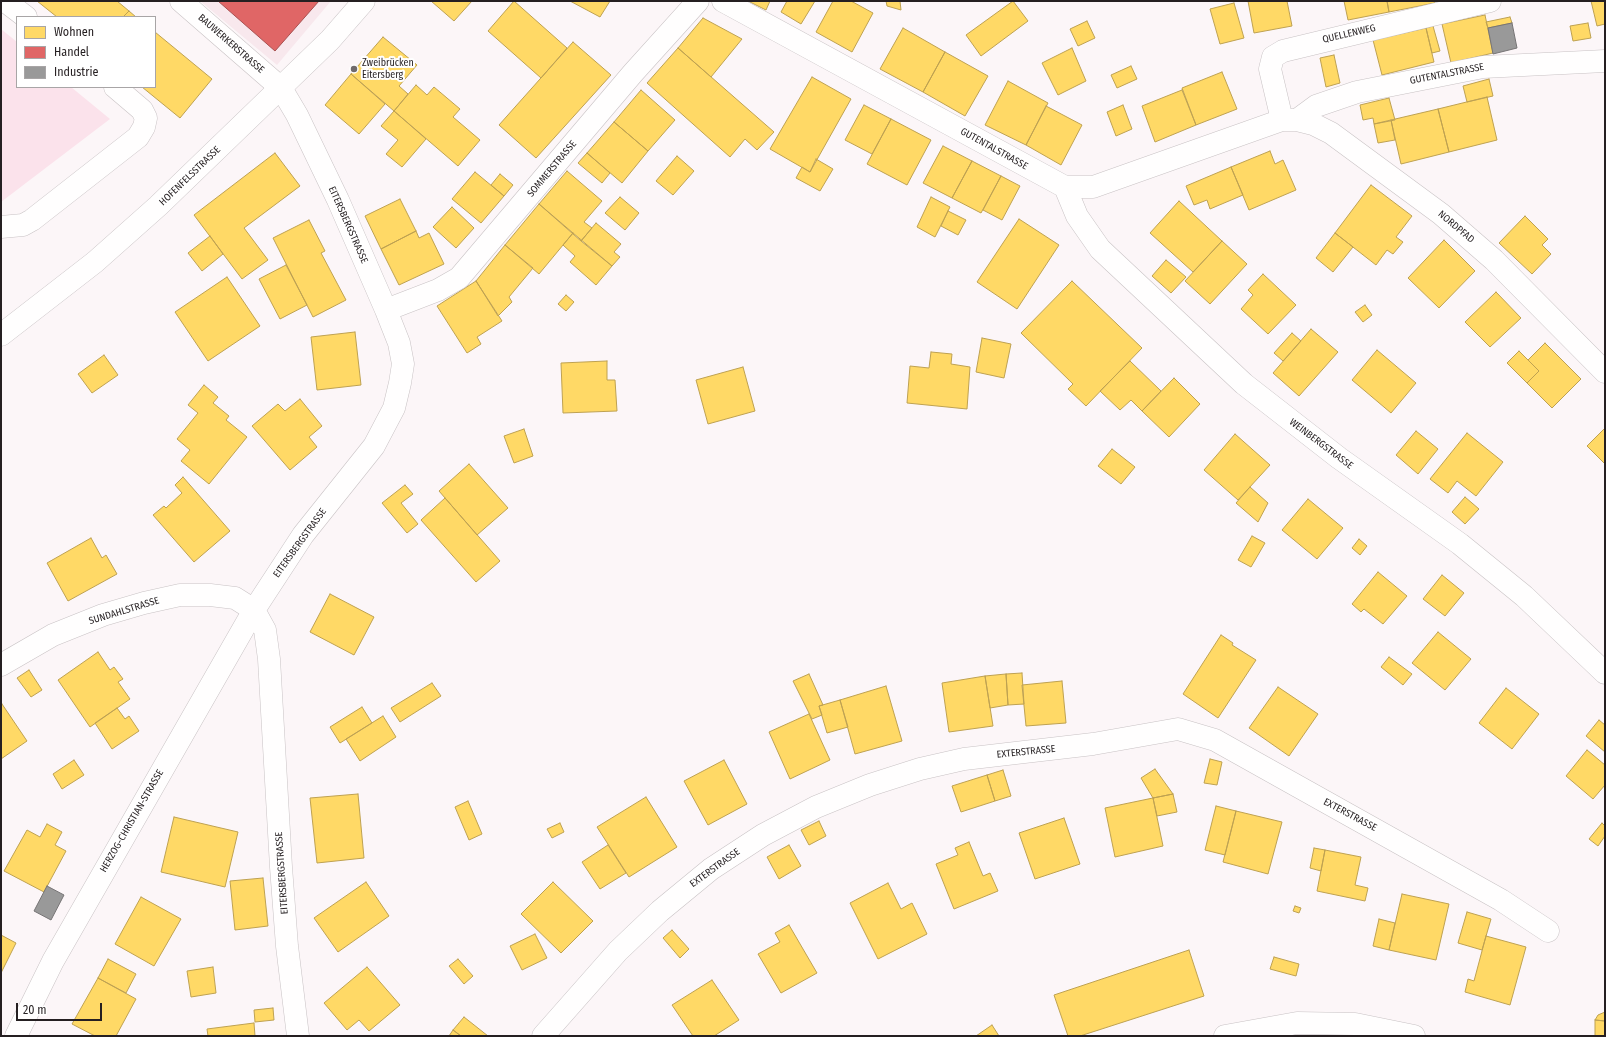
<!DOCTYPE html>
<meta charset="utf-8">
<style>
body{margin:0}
#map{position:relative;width:1606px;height:1037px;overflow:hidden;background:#fcf6f8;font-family:"Fira Sans Condensed",sans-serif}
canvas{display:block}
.frame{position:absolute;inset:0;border:2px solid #251f21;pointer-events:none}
.legend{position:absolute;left:16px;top:16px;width:140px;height:72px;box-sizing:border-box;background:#fff;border:1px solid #a8a5a6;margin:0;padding:5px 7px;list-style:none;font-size:12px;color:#251f21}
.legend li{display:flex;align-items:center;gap:8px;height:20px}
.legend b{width:20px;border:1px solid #a8a5a6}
.scale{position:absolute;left:16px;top:1003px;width:86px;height:18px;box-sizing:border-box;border:2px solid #251f21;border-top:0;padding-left:5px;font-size:12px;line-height:14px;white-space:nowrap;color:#251f21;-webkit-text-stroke:3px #fff;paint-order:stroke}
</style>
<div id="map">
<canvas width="1606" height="1037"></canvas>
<div class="frame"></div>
<ul class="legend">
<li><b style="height:11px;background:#ffd966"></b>Wohnen</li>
<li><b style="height:11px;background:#e06666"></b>Handel</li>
<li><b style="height:11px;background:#999"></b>Industrie</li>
</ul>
<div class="scale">20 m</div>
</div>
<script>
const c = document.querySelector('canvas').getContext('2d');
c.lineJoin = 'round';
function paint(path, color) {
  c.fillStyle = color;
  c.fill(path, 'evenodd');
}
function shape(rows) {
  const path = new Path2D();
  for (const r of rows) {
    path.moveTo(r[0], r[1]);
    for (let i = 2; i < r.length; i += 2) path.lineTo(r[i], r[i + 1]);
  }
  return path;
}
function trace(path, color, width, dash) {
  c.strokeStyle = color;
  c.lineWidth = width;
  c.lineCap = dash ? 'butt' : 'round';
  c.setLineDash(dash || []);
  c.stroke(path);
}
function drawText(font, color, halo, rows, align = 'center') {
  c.font = font + ' "Fira Sans Condensed",sans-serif';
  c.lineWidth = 4;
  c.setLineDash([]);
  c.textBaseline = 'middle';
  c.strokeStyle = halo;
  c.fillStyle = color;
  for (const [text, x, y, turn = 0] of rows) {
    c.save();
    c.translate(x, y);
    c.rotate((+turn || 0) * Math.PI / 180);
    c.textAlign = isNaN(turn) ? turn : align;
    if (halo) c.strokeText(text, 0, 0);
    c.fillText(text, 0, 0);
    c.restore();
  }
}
paint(shape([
 [200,1,331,1,277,65]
]), '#f8e8ed');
paint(shape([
 [1,29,17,42,17,87,71,87,110,119,1,202]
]), '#fbe2eb');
const homes = shape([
 [37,1,117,1,129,11,123,17,57,17,37,1],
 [431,1,472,1,454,21,431,1],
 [514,1,567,48,541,78,488,31,514,1],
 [570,1,610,1,600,17,570,1],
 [748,1,770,1,766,10,748,1],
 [787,1,815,1,801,24,781,12,787,1],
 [833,1,851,1,873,13,852,52,816,32,833,1],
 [886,1,900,1,901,10,887,6,886,1],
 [1013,1,1028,21,981,56,966,35,1013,1],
 [1248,1,1287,1,1292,26,1254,33,1248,1],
 [1344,1,1387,1,1389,12,1348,20,1344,1],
 [1387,1,1434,1,1435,3,1389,12,1387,1],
 [1591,1,1605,1,1605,24,1597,26,1591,1],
 [1234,3,1244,38,1220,44,1210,9,1234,3],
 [129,11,136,17,123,17,129,11],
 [1485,15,1493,53,1451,63,1442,24,1485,15],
 [1510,17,1512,23,1488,28,1486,22,1510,17],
 [703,18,742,39,711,77,678,48,703,18],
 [1087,21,1095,38,1078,46,1070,29,1087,21],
 [1588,23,1591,38,1573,41,1570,26,1588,23],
 [1433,26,1440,51,1432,53,1426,28,1433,26],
 [903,28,945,52,923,92,880,69,903,28],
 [1426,28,1434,62,1382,75,1373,40,1426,28],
 [155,32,212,79,180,118,142,87,155,87,155,32],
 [383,37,417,65,399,86,408,94,394,111,351,74,383,37],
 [573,42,611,75,536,158,499,125,573,42],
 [678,48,774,132,757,150,745,139,730,157,647,83,678,48],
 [1072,48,1086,81,1058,95,1042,63,1072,48],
 [945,52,988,76,965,116,923,92,945,52],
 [1334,55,1340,83,1326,87,1320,58,1334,55],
 [1131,66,1137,79,1117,88,1111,75,1131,66],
 [1222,72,1237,109,1196,125,1182,88,1222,72],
 [351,74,385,104,359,134,325,105,351,74],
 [812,77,851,99,810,172,770,149,812,77],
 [1489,79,1493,96,1467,102,1463,86,1489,79],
 [1008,81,1048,103,1026,145,985,125,1008,81],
 [416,85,427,95,434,87,460,109,453,117,480,140,458,166,394,111,416,85],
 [641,90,675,120,648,151,614,122,641,90],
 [1182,90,1196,125,1155,142,1142,106,1182,90],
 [1487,97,1497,140,1449,152,1438,109,1487,97],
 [1389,98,1395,120,1374,124,1373,118,1363,120,1360,105,1389,98],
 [864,105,891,119,872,154,845,140,864,105],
 [1123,105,1132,129,1116,136,1107,112,1123,105],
 [1046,106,1082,125,1061,165,1026,145,1046,106],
 [1438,109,1449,152,1401,164,1391,120,1438,109],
 [394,111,426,139,402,167,386,154,398,140,381,126,394,111],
 [891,119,931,140,907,185,867,164,891,119],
 [1391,120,1395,140,1378,143,1374,124,1391,120],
 [614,122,648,151,622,183,587,153,614,122],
 [943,146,972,161,952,198,923,183,943,146],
 [1270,151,1275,164,1283,160,1296,190,1249,210,1231,167,1270,151],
 [275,153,300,186,244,228,268,260,242,279,194,215,275,153],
 [587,153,610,173,602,183,578,163,587,153],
 [677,156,694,171,673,195,656,181,677,156],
 [816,159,833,169,820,191,796,178,802,167,810,172,816,159],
 [972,161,1001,176,981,213,952,198,972,161],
 [1231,167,1243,195,1210,209,1207,200,1194,205,1186,186,1231,167],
 [567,171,602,201,584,222,592,228,581,241,539,204,567,171],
 [475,172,504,196,481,223,452,199,475,172],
 [500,174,513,185,504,196,491,185,500,174],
 [1001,176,1020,186,1002,220,983,210,1001,176],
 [1371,185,1412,216,1396,237,1403,242,1393,254,1387,250,1376,265,1335,233,1371,185],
 [620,197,639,213,625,230,605,213,620,197],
 [931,197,950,207,935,237,917,227,931,197],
 [400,199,416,231,381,249,365,216,400,199],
 [1179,201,1222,241,1193,272,1150,233,1179,201],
 [539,204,573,233,539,274,505,245,539,204],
 [452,207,474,228,456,248,433,227,452,207],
 [948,211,966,220,958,235,941,226,948,211],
 [1525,216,1548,239,1542,245,1551,254,1532,274,1499,243,1525,216],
 [1019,219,1059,245,1017,309,977,282,1019,219],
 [309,220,325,251,321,253,346,300,313,317,273,238,309,220],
 [596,223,621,244,614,252,620,257,612,266,581,241,596,223],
 [416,231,419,238,429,233,444,264,399,285,381,249,416,231],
 [573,233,612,266,596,285,570,262,575,256,563,245,573,233],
 [1335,233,1353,247,1333,272,1316,258,1335,233],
 [210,236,223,254,202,271,188,253,210,236],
 [1444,240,1475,271,1439,308,1408,278,1444,240],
 [1222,241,1247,264,1210,304,1185,281,1222,241],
 [505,245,533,268,509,297,512,302,498,316,476,281,505,245],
 [1166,260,1186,277,1171,293,1152,276,1166,260],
 [286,265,307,305,280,319,259,279,286,265],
 [1263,274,1296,305,1268,334,1241,309,1253,295,1248,290,1263,274],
 [227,277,260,326,208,361,175,312,227,277],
 [476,281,502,321,477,337,481,344,467,353,437,306,476,281],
 [1072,281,1142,348,1086,406,1068,389,1073,384,1021,333,1072,281],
 [1496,292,1521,318,1490,347,1465,322,1496,292],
 [566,295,574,302,566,311,558,304,566,295],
 [1365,305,1372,315,1363,322,1355,312,1365,305],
 [1311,329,1338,352,1299,396,1273,373,1311,329],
 [355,332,361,385,317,390,311,337,355,332],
 [1292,333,1301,341,1283,361,1274,353,1292,333],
 [982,338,1011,344,1004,378,976,372,982,338],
 [1545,343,1581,379,1552,408,1527,383,1539,371,1528,360,1545,343],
 [1377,350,1416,383,1391,413,1352,380,1377,350],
 [1519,351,1539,371,1527,383,1507,363,1519,351],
 [931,352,952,354,951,364,970,367,967,409,907,403,910,366,929,368,931,352],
 [104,355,118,375,92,393,78,374,104,355],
 [607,361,607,380,615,380,617,411,563,413,561,363,607,361],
 [1130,361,1161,391,1142,411,1131,400,1120,410,1100,391,1130,361],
 [743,367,755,411,708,424,696,380,743,367],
 [1174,378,1200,404,1169,437,1142,411,1174,378],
 [204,385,218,397,213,403,229,416,226,420,247,437,209,484,181,461,190,450,177,439,198,413,188,405,204,385],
 [300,399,322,426,309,437,317,447,290,470,252,426,278,404,285,411,300,399],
 [1605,428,1605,464,1587,446,1605,428],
 [524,429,533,456,514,463,504,436,524,429],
 [1416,431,1438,449,1418,474,1396,455,1416,431],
 [1467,433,1503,462,1476,496,1457,481,1448,493,1430,479,1467,433],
 [1235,434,1270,465,1238,500,1204,470,1235,434],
 [1112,449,1135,467,1121,484,1098,466,1112,449],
 [469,464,508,508,477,535,439,491,469,464],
 [183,477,230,531,194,562,153,515,164,506,166,508,182,493,175,485,183,477],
 [405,485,413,494,401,503,418,524,407,533,382,503,405,485],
 [1250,487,1268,503,1258,522,1236,503,1250,487],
 [1465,497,1479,509,1465,524,1452,512,1465,497],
 [445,498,500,561,476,582,421,520,445,498],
 [1308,499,1343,528,1317,559,1282,530,1308,499],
 [1252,536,1265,543,1251,567,1238,560,1252,536],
 [91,538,102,558,106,555,117,574,68,601,47,563,91,538],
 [1359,539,1367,546,1360,555,1352,548,1359,539],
 [1378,572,1407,596,1383,624,1364,609,1361,612,1352,604,1378,572],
 [1442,575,1464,593,1445,616,1423,599,1442,575],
 [330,594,374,617,354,655,310,632,330,594],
 [1438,632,1471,659,1445,690,1412,663,1438,632],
 [1221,635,1233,643,1232,645,1256,660,1218,718,1183,694,1221,635],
 [98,652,110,670,114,667,123,679,118,682,130,699,90,727,58,680,98,652],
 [1389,657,1412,674,1403,685,1381,667,1389,657],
 [29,670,42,690,31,697,17,678,29,670],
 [1022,673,1024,704,1008,705,1006,674,1022,673],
 [809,674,823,705,819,706,822,715,812,719,793,681,809,674],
 [1006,674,1008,705,990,708,985,676,1006,674],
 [985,676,993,726,949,732,942,683,985,676],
 [1062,681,1066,723,1026,726,1022,685,1062,681],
 [432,683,441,696,400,722,391,708,432,683],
 [886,686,902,741,855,754,840,700,886,686],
 [1278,687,1318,714,1289,756,1249,728,1278,687],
 [1506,688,1539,714,1512,749,1479,723,1506,688],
 [840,700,848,727,827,733,819,706,840,700],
 [2,704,27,741,1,759,1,705,2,704],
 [362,707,372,723,340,743,330,727,362,707],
 [117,708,125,719,129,716,139,731,112,749,95,723,117,708],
 [809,714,830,760,790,779,769,732,809,714],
 [383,716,396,737,360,761,346,739,383,716],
 [1599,720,1605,725,1605,752,1586,736,1599,720],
 [1587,750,1605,765,1605,785,1593,799,1566,776,1587,750],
 [1210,759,1222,762,1217,785,1204,783,1210,759],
 [74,760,84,775,62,789,53,774,74,760],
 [724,760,747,804,708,825,684,781,724,760],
 [1155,769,1173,794,1153,798,1141,778,1155,769],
 [1003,770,1011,796,995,801,987,775,1003,770],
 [987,775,995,801,961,812,952,786,987,775],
 [358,794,364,858,317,863,310,798,358,794],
 [1173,794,1177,812,1157,816,1153,798,1173,794],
 [646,797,677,847,629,877,597,827,646,797],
 [1153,798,1163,846,1115,857,1105,808,1153,798],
 [468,801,482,834,469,840,455,807,468,801],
 [1216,806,1236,811,1225,855,1205,850,1216,806],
 [1236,811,1282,822,1268,874,1223,862,1236,811],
 [174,817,238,832,225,887,161,872,174,817],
 [1064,818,1080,864,1035,879,1019,833,1064,818],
 [819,821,826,836,809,845,801,830,819,821],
 [560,823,564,832,552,838,547,829,560,823],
 [1602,823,1605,826,1605,836,1598,846,1589,839,1602,823],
 [47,824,62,832,55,845,66,851,44,892,4,871,27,830,40,837,47,824],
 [969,842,983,876,990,873,998,891,954,909,936,864,958,855,955,848,969,842],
 [608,845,626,873,600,889,582,862,608,845],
 [789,845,801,866,779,879,767,857,789,845],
 [1314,848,1325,850,1321,871,1310,868,1314,848],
 [1325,850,1361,857,1355,885,1368,888,1365,901,1317,891,1325,850],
 [263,878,268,926,235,930,230,881,263,878],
 [366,882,389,916,338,952,314,918,366,882],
 [553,882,593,921,561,953,521,914,553,882],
 [888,883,901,909,912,903,927,934,878,959,850,903,888,883],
 [1402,894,1449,904,1436,960,1389,950,1402,894],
 [141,897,181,919,154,966,115,944,141,897],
 [1295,906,1301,908,1299,913,1293,911,1295,906],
 [1467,912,1491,919,1482,950,1458,943,1467,912],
 [1379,919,1395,923,1389,950,1373,946,1379,919],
 [789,925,817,973,781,993,758,954,780,942,775,933,789,925],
 [672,930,689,949,680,958,663,938,672,930],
 [535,934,547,958,522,970,510,946,535,934],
 [1,935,16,943,1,973,1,935],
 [1486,936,1526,947,1510,1005,1465,992,1468,979,1474,981,1486,936],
 [1189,950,1204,996,1080,1036,1068,1036,1054,995,1189,950],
 [1274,957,1299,964,1296,976,1270,969,1274,957],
 [108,959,136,974,126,993,98,978,108,959],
 [458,959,473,976,464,984,449,966,458,959],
 [213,967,216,993,191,997,187,971,213,967],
 [367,967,400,1005,369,1031,359,1020,347,1030,324,1003,367,967],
 [98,978,136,999,116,1036,95,1036,72,1024,98,978],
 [712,980,739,1020,714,1036,693,1036,672,1005,712,980],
 [273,1008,274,1020,255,1022,254,1010,273,1008],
 [1605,1012,1605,1021,1595,1020,1598,1015,1605,1012],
 [464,1017,488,1036,461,1036,453,1030,464,1017],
 [1595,1020,1605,1021,1605,1036,1595,1036,1595,1020],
 [254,1023,255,1036,208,1036,207,1029,254,1023],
 [992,1025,999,1036,976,1036,992,1025],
 [453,1030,461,1036,449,1036,453,1030]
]);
paint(homes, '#ffd966');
trace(homes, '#bea151', 1);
const shops = shape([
 [218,1,319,1,275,51,218,1]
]);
paint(shops, '#e06666');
trace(shops, '#a85151', 1);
const industry = shape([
 [1512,23,1517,48,1493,54,1488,28,1512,23],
 [47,886,64,895,51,920,34,911,47,886]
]);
paint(industry, '#999');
trace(industry, '#767475', 1);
const minor = shape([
 [5,1,26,17],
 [723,1,1065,187,1093,187,1282,120,1297,120,1313,124,1331,133,1441,214,1494,260,1605,372],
 [1282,120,1270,69,1273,57,1283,51,1490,1],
 [1297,120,1316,106,1357,92,1483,67,1605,61],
 [1065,187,1077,216,1100,249,1244,384,1339,458,1460,544,1524,596,1605,673],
 [1,227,23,225,32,220,138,137,144,127,146,118,142,110,115,87],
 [386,310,438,290,459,278,633,73,698,1],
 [254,610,265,630,269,659,281,867,287,946,298,1036],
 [1,665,53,635,103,615,144,603,180,595,210,595,235,598,254,610],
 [16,1036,53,961,254,610,303,535,374,446,394,408,400,383,403,364,399,343,386,310,338,200,297,115,281,88,181,1],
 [543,1036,618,951,660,911,711,869,763,835,816,807,870,785,920,769,964,759,1093,744,1178,729,1215,740,1501,900,1548,931],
 [1225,1036,1297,1023,1355,1024,1414,1036]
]);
const major = shape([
 [1,335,95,262,158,206,330,40,364,1]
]);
trace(minor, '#c8c2c4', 23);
trace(major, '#c8c2c4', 23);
trace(minor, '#fffefe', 22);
trace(major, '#fffefe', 22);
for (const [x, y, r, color] of [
 [354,69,4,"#706a6c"]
]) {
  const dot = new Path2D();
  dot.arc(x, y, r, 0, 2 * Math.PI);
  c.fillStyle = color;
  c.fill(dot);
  trace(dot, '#fff', 1.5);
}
drawText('10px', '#251f21', '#fff', [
 ["QUELLENWEG",1349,34,-13],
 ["BAUWERKERSTRASSE",231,44,41],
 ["GUTENTALSTRASSE",1447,74,-11],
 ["GUTENTALSTRASSE",994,149,29],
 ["SOMMERSTRASSE",552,169,-50],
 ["HOFENFELSSTRASSE",190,176,-44],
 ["EITERSBERGSTRASSE",348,225,66],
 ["NORDPFAD",1456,227,40],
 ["WEINBERGSTRASSE",1321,444,37],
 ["EITERSBERGSTRASSE",300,543,-54],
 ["SUNDAHLSTRASSE",124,611,-17],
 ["EXTERSTRASSE",1026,752,-6],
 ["EXTERSTRASSE",1350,815,28],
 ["HERZOG-CHRISTIAN-STRASSE",132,821,-60],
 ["EXTERSTRASSE",715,868,-36],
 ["EITERSBERGSTRASSE",282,873,-94]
]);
drawText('10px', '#251f21', '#fff', [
 ["Zweibrücken",362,63],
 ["Eitersberg",362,75]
], 'left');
</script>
